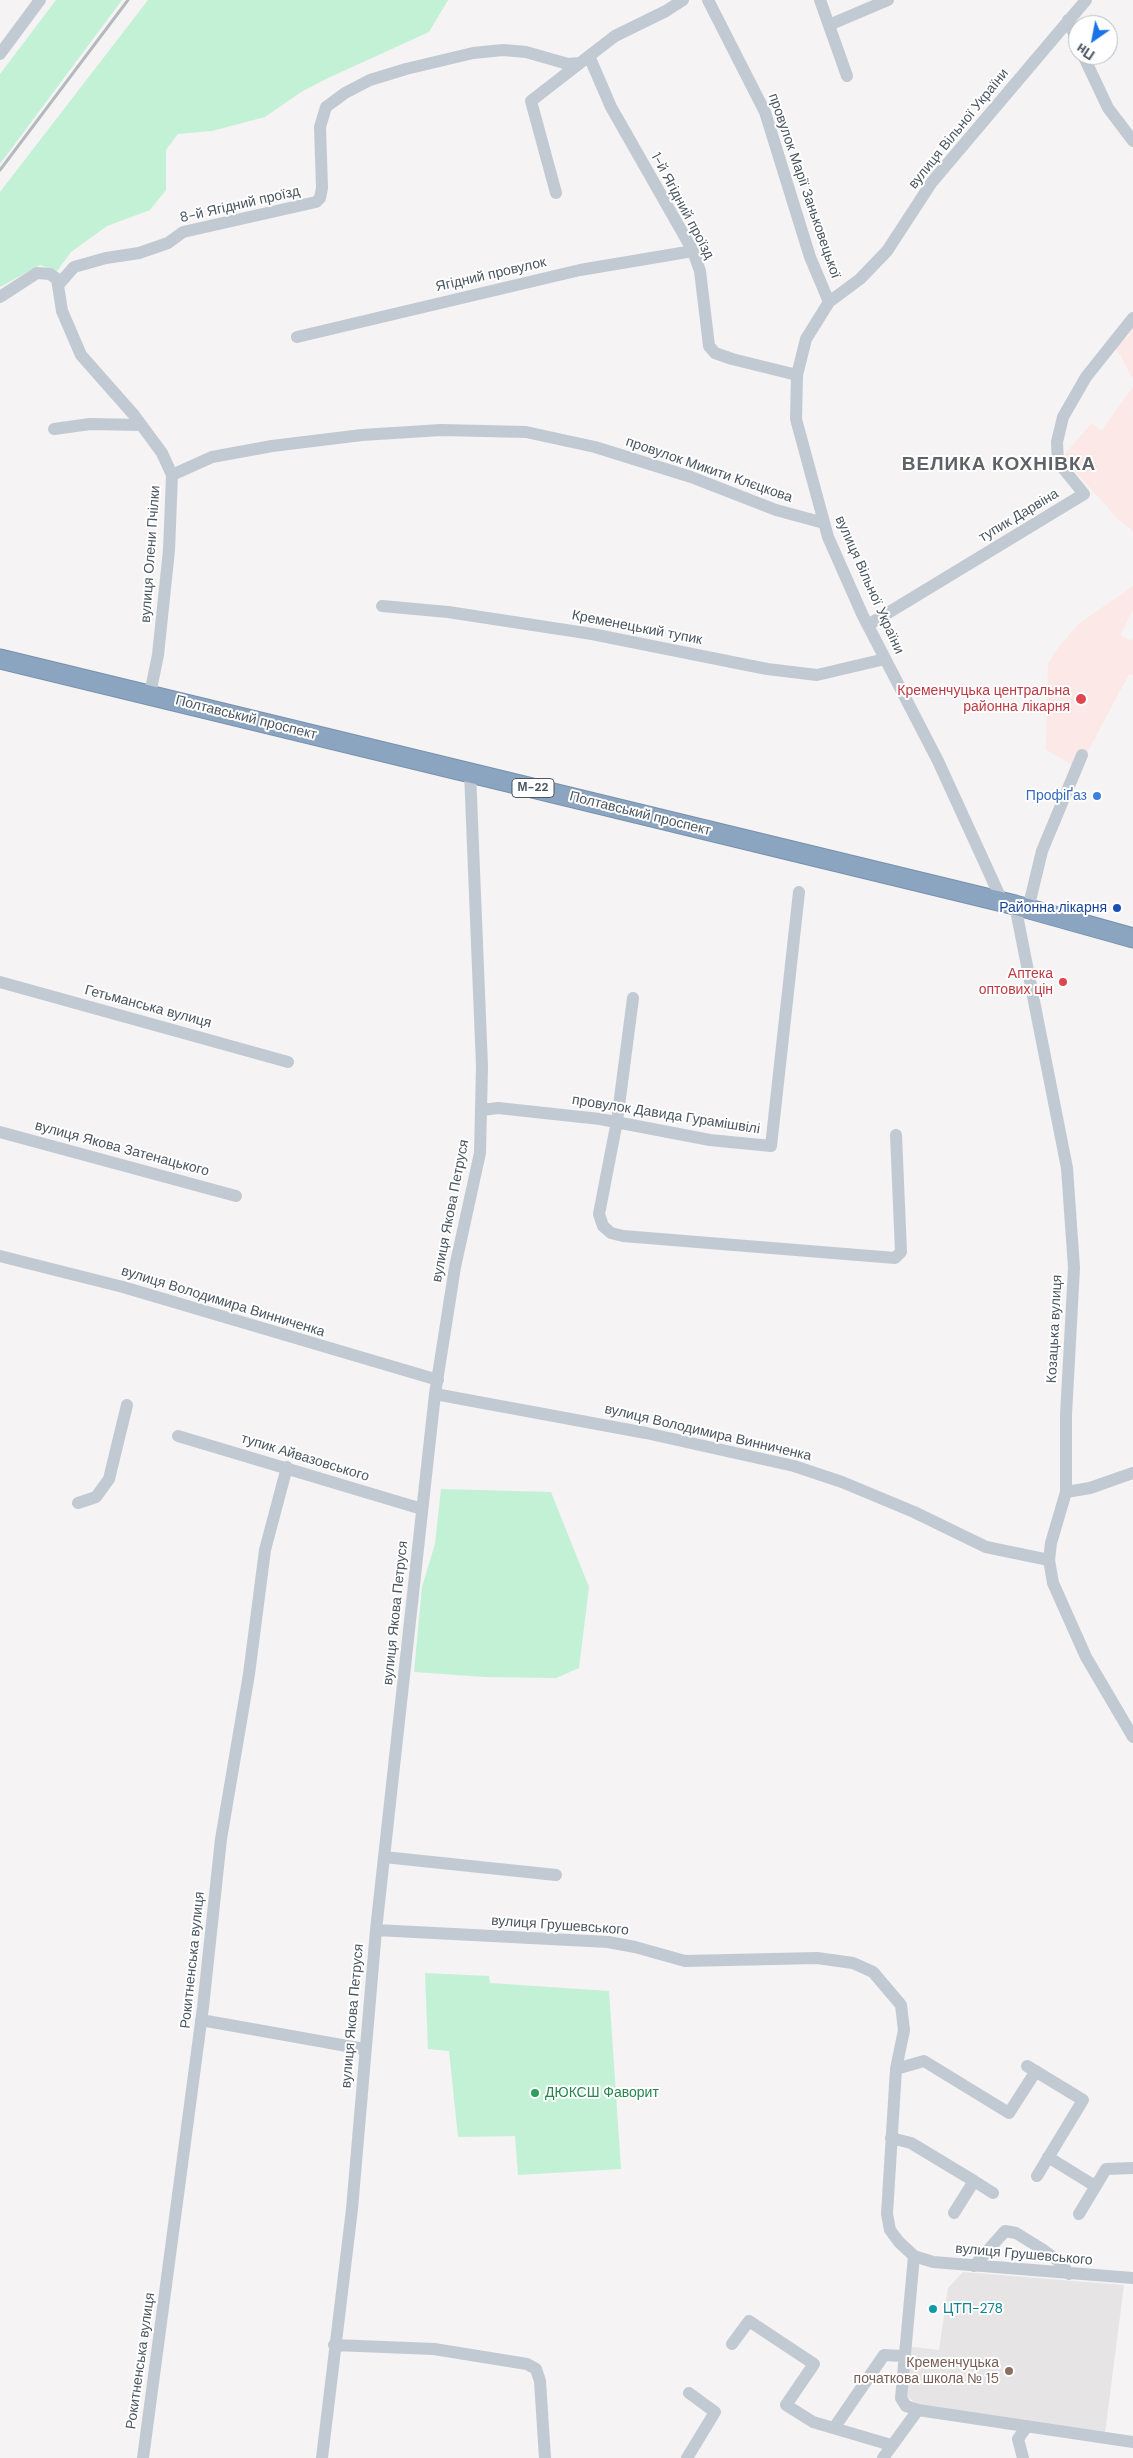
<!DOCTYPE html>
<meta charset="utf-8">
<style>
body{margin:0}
#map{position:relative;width:1133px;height:2458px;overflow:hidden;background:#f5f3f3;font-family:"DM Sans",sans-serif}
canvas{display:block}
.north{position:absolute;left:1068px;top:15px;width:50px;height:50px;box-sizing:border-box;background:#fff;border:1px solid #b7bbc0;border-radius:50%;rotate:213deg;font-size:14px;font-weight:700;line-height:20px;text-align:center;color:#4a5661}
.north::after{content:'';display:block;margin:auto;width:18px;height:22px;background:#1a73e8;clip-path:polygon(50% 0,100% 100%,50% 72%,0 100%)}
</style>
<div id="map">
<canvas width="1133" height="2458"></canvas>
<div class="north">Пн</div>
</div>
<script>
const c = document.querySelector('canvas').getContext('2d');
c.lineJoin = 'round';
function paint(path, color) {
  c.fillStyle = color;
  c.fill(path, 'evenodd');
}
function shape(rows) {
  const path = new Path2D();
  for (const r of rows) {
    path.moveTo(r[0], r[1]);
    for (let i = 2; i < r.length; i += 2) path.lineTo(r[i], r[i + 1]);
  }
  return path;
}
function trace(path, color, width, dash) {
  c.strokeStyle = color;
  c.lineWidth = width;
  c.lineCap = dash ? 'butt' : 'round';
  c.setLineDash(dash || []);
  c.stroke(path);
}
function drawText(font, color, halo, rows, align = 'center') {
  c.font = font + ' "DM Sans",sans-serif';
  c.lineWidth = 4;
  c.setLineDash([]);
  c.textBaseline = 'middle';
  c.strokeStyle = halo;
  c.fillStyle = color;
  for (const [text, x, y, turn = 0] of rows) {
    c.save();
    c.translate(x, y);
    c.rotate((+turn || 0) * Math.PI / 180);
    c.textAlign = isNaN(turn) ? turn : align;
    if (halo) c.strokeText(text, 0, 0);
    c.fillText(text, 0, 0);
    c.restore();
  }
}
paint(shape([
 [963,2272,1124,2285,1105,2433,917,2404,901,2392,907,2351,913,2347,939,2350,948,2288]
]), '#e6e4e5');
paint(shape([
 [1133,328,1133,379,1114,344,1130,336,1128,331],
 [1133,387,1133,531,1117,518,1071,467,1072,463,1064,455,1092,423,1101,431],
 [1133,586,1133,610,1120,635,1131,641,1133,638,1133,675,1129,674,1079,768,1046,750,1048,664,1059,646,1080,623]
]), '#fce8e6');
paint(shape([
 [56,0,122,0,0,164,0,74],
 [148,0,448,0,429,32,328,78,301,92,265,117,212,131,178,134,166,150,166,190,150,210,107,226,71,252,57,271,40,265,0,287,0,192],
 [441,1489,551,1492,589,1587,579,1668,556,1678,485,1677,414,1672,422,1587,435,1544],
 [425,1973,489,1976,490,1983,609,1991,621,2169,518,2175,515,2136,458,2137,449,2051,428,2049]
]), '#c3f1d5');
const highway = shape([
 [0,659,1015,905,1133,938]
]);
trace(highway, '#7690ad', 21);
trace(shape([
 [708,0,765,112,810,257,829,302],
 [820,0,847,76],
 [1068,20,1078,43],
 [829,25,888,0],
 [0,54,40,0],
 [1083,55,1108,108,1133,141],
 [589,56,611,107,693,251,700,271,709,346,715,353,732,359,797,375],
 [556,193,531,101,580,63],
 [59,284,74,267,106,258,139,253,168,243,183,232,316,202,320,198,322,188,320,127,326,107,345,93,370,80,406,69,473,53,503,50,526,52,568,64,580,63,615,36,666,11,683,0],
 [0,297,37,273,50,274,57,279,62,311,81,355,134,415,162,453,172,475,169,550,158,655,150,694],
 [297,337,580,270,693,251],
 [54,429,90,424,141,425],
 [172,475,212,457,272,446,362,435,441,430,526,432,595,447,691,477,776,510,824,523],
 [382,606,448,612,592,634,767,669,817,675,885,659],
 [868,625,1084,494,1058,462,1057,442,1063,417,1086,377,1133,318],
 [1003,903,938,761,863,616,828,537,796,419,797,375,806,339,829,302,860,279,887,251,932,182,1086,0],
 [1015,905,1067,1168,1074,1268,1066,1415,1066,1492,1051,1543,1049,1560,1053,1583,1086,1657,1133,1737],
 [1028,909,1042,851,1082,755],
 [0,982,288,1062],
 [633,998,617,1121,599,1214,603,1226,611,1233,623,1236,895,1258,901,1252,896,1135],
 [482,1110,498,1108,600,1119,710,1140,771,1146,799,892],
 [0,1132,236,1196],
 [0,1256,123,1287,438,1380],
 [435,1394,646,1433,794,1466,842,1482,914,1512,986,1547,1049,1560],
 [178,1436,422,1509],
 [1066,1492,1090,1488,1133,1473],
 [78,1503,96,1497,109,1479,127,1405],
 [384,1857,556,1875],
 [376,1930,608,1942,635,1947,685,1961,817,1958,853,1963,873,1972,901,2005,904,2030,896,2069,887,2214,890,2230,899,2242,914,2256,933,2262,1133,2278],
 [201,2020,364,2049],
 [1027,2066,1083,2100,1037,2176],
 [896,2069,924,2061,1009,2113,1036,2071],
 [891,2138,911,2143,974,2181,954,2213],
 [1048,2157,1095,2186],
 [974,2181,993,2193],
 [1079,2214,1106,2169,1133,2168],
 [914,2256,901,2398,906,2406,918,2410,1133,2442],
 [974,2266,1005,2231,1016,2233,1042,2249,1061,2263,1069,2274],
 [732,2344,749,2321,814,2364,786,2405,813,2422,891,2445],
 [334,2345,434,2349,527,2364,536,2369,540,2381,545,2458],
 [834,2428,884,2355,903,2356],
 [143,2458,203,2007,221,1839,249,1674,265,1550,287,1467],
 [322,2458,352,2209,376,1930,435,1394,455,1267,480,1153,482,1066,470,772],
 [687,2458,715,2412,689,2393],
 [883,2458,918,2410],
 [1023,2458,1018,2439,1027,2426]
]), '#c1cad2', 12);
trace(highway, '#8ba5c1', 19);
trace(shape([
 [0,170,128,0]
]), '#b5b8bd', 3);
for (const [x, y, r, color] of [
 [1081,699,6,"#e0444e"],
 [1097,796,5,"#3f7fe0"],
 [1117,908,5,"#1a4fb4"],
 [1063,982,5,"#e0444e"],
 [535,2093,5,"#2e9e5b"],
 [933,2309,5,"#0f9aa8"],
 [1009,2371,5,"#8d6e63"]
]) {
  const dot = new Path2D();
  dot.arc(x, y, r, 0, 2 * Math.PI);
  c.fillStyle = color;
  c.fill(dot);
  trace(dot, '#fff', 2);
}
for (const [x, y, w] of [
 [533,788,42]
]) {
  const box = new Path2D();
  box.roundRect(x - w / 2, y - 9.5, w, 19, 4);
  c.fillStyle = '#fff';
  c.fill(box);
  trace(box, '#4a5661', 1);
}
drawText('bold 12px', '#4a5661', null, [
 ["М-22",533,788]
]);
drawText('14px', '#4a5661', '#fff', [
 ["вулиця Вільної України",959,129,-51],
 ["провулок Марії Заньковецької",804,186,71],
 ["8-й Ягідний проїзд",240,205,-13],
 ["1-й Ягідний проїзд",682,206,62],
 ["Ягідний провулок",491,275,-13],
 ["провулок Микити Клєцкова",709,470,19],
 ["тупик Дарвіна",1019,516,-31],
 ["вулиця Олени Пчілки",151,554,-86],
 ["вулиця Вільної України",869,585,66],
 ["Кременецький тупик",637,628,11],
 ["Полтавський проспект",246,718,14],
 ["Полтавський проспект",640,814,14],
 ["Гетьманська вулиця",148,1007,15],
 ["провулок Давида Гурамішвілі",666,1115,9],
 ["вулиця Якова Затенацького",122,1149,15],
 ["вулиця Якова Петруся",451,1211,-79],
 ["вулиця Володимира Винниченка",223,1302,17],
 ["Козацька вулиця",1055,1329,-87],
 ["вулиця Володимира Винниченка",708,1433,13],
 ["тупик Айвазовського",305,1458,17],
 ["вулиця Якова Петруся",396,1613,-84],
 ["вулиця Грушевського",560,1926,4],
 ["Рокитненська вулиця",193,1960,-84],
 ["вулиця Якова Петруся",353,2016,-85],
 ["вулиця Грушевського",1024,2255,5],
 ["Рокитненська вулиця",141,2361,-82]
]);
drawText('14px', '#be3a42', '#fff', [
 ["Кременчуцька центральна",1070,691],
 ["районна лікарня",1070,707],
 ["Аптека",1053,974],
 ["оптових цін",1053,990]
], 'right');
drawText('14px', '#366cbe', '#fff', [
 ["ПрофіҐаз",1087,796]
], 'right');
drawText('14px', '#164399', '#fff', [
 ["Районна лікарня",1107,908]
], 'right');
drawText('14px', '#27864d', '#fff', [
 ["ДЮКСШ Фаворит",545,2093]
], 'left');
drawText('14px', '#0d838f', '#fff', [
 ["ЦТП-278",943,2309]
], 'left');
drawText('14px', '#785e54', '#fff', [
 ["Кременчуцька",999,2363],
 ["початкова школа № 15",999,2379]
], 'right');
c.letterSpacing = '1px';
drawText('bold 19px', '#5f6368', '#fff', [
 ["ВЕЛИКА КОХНІВКА",999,465]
]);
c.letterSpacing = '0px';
</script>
